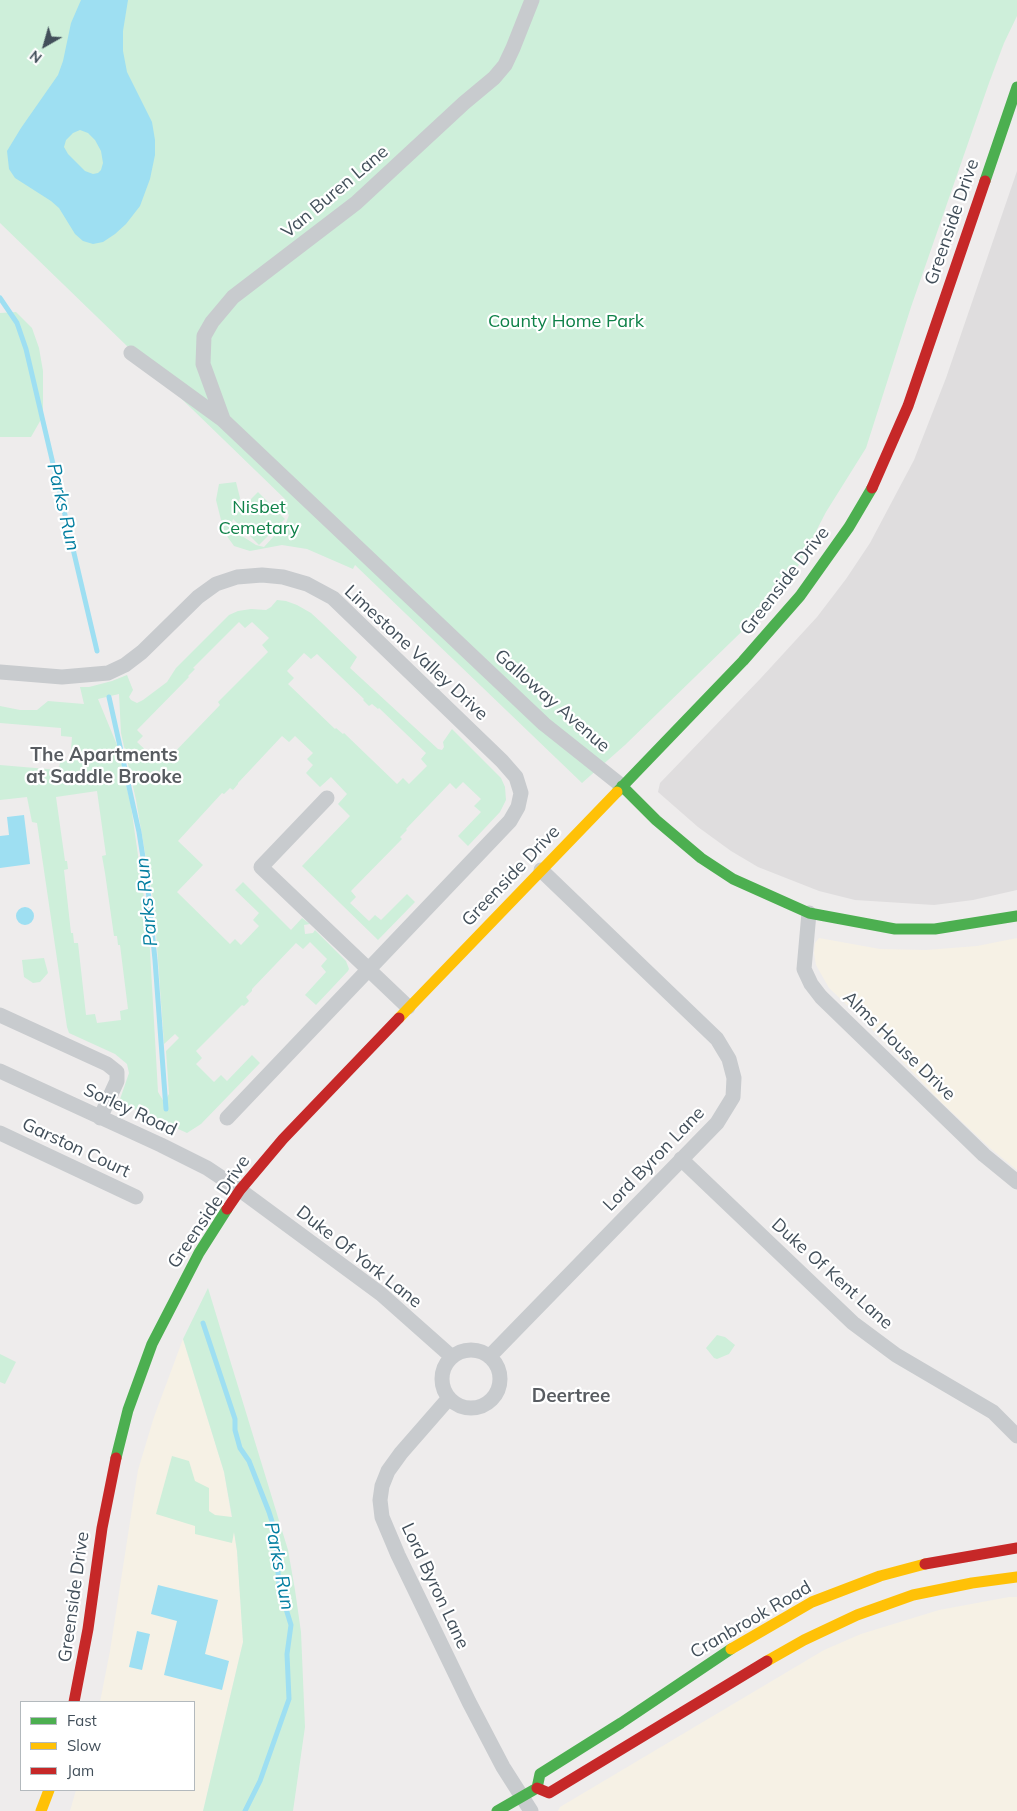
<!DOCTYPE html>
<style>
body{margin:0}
#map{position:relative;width:1017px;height:1811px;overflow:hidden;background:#eeecec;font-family:Mulish,sans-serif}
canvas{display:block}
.legend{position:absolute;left:20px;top:1701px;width:175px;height:90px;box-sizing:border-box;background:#fff;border:1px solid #b3b9bd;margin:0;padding:6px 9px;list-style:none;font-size:15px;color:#424f5a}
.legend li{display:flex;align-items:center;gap:10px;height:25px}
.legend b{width:25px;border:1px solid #b3b9bd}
.north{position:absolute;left:20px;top:20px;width:50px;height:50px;-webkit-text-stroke:4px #fff;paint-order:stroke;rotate:218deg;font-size:14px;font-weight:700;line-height:20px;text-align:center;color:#424f5a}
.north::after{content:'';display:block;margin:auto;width:18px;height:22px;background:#424f5a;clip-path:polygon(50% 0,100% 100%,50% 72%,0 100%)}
</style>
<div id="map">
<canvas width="1017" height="1811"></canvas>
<ul class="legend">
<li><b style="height:6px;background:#4caf50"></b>Fast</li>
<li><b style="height:6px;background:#ffc107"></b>Slow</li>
<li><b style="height:6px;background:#c62828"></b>Jam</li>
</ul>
<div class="north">N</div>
</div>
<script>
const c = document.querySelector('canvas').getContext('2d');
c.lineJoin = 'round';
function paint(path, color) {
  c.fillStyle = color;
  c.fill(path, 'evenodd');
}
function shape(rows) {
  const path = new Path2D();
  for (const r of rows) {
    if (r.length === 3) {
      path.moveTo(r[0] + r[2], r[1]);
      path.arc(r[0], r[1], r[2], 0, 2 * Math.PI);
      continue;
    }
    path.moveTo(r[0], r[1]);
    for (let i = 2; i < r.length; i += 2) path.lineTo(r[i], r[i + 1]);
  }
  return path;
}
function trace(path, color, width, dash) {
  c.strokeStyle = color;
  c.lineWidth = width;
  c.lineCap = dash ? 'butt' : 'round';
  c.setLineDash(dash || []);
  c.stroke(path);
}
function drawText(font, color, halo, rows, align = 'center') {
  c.font = font + ' Mulish,sans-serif';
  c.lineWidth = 4.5;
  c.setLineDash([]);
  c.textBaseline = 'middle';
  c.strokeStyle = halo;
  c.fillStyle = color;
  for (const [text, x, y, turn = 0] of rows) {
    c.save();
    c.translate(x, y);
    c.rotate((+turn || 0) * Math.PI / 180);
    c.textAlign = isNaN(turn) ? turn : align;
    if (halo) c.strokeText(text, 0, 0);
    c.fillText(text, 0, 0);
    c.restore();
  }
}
paint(shape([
 [819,938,880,949,926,950,977,946,1017,938,1017,1170,990,1148,940,1101,866,1023,829,988,816,965,814,953,815,943],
 [183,1339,224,1472,237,1551,243,1642,203,1811,70,1811,76,1790,194,1790,194,1702,100,1702,110,1651,138,1470,154,1417],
 [1009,1597,1017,1597,1017,1811,558,1811,560,1807,824,1650,861,1634,939,1610]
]), '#f6f1e5');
paint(shape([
 [1017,171,1017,890,973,900,934,905,855,900,819,891,758,867,731,851,698,827,658,792,660,783,761,678,817,617,846,579,870,543,914,460,946,378]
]), '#dfddde');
paint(shape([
 [0,0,1017,0,1017,16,1004,43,989,83,911,307,866,448,826,512,796,570,767,607,625,745,582,783,355,565,353,569,307,549,282,545,250,551,234,546,224,532,216,500,219,484,236,482,240,498,234,516,258,492,285,519,259,545,233,519,232,522,242,536,256,545,264,547,286,523,289,515,278,502,287,501,0,223],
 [16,312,32,328,39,348,43,371,43,416,31,437,0,437,0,313],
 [277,600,286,601,297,605,311,613,323,624,357,657,350,668,438,749,442,750,444,747,443,742,452,729,501,778,505,787,506,800,500,812,468,846,458,836,481,812,474,806,481,799,463,782,456,789,450,783,406,829,407,830,400,837,402,839,351,891,356,897,350,903,369,921,375,915,381,920,407,894,415,902,378,940,302,866,350,816,338,804,347,794,331,777,320,787,306,773,313,765,307,759,313,753,295,736,289,742,282,736,238,783,238,784,233,790,230,788,224,794,222,793,178,841,203,865,177,892,230,944,235,939,241,945,259,926,253,920,259,913,235,890,243,882,291,930,302,918,310,924,304,925,305,934,313,933,315,930,346,961,349,969,348,971,316,1005,305,995,326,972,321,966,327,959,310,942,303,949,296,943,252,989,252,991,246,997,249,1001,244,1006,242,1005,196,1051,202,1058,196,1064,214,1082,221,1075,227,1081,252,1055,260,1063,201,1124,187,1133,119,1102,129,1073,127,1064,115,1054,69,1033,67,1027,37,823,32,822,27,797,0,800,0,765,59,770,60,760,70,761,72,737,61,736,61,728,0,723,0,706,20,710,37,710,48,701,84,704,80,687,89,687,112,681,127,675,133,690,129,697,131,700,137,703,143,700,167,682,176,668,229,615,238,611,251,609,266,610,271,607],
 [239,622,245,628,252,622,269,638,262,645,268,652,218,702,220,705,168,759,161,753,155,759,137,742,143,736,137,730,189,677,188,676,195,669,193,668],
 [304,653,311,659,317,654,364,699,363,700,369,706,372,704,378,709,379,708,426,753,421,759,427,766,409,784,403,778,397,784,344,733,343,734,336,728,335,729,288,684,294,678,287,671],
 [119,694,121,733,136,800,154,905,164,1044,175,1034,179,1038,166,1051,169,1094,164,1102,158,1092,149,933,131,806,117,745,98,699],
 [97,791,106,855,102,856,105,873,114,936,117,936,118,945,120,945,128,1009,120,1011,121,1020,97,1023,95,1014,86,1015,78,943,74,943,73,933,71,933,64,870,68,869,67,861,65,861,56,797],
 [44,958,48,973,40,982,33,983,24,977,22,960],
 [208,1288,288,1550,295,1590,301,1632,305,1727,293,1811,203,1811,243,1642,237,1551,234,1532,232,1543,195,1534,195,1526,156,1514,172,1456,189,1461,195,1481,209,1488,209,1511,215,1515,232,1517,224,1472,183,1339],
 [717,1335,725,1337,735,1345,729,1354,717,1359,714,1358,706,1348],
 [0,1354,16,1362,5,1384,0,1382]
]), '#ceefda');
paint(shape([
 [81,0,128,0,123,31,123,51,127,72,152,122,155,140,155,155,150,179,140,206,126,224,115,234,103,242,93,244,83,241,75,234,59,208,51,201,15,178,9,169,7,151,21,128,58,75,63,61,71,23],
 [80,130,88,133,95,140,101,151,103,163,101,170,98,173,93,174,85,171,68,154,64,147,66,140,73,133],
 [24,815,30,864,0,868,0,836,9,835,7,817],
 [25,916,9],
 [158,1585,218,1600,205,1654,229,1661,222,1690,164,1675,177,1621,151,1614],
 [137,1631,150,1634,142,1670,129,1667]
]), '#9edff2');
trace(shape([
 [0,298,17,323,26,349,97,651],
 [109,697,139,832,148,889,155,960,166,1109],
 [203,1323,235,1419,235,1430,240,1448,249,1461,269,1512,275,1531,279,1586,291,1625,287,1654,289,1699,260,1781,245,1811]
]), '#9edff2', 5);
trace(shape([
 [131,353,223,420,544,724,622,786],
 [223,419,203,364,204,336,212,322,233,297,356,203,464,103,494,78,505,65,513,48,532,0],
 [0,672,62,677,108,673,125,665,142,652,198,597,216,584,237,577,262,575,283,577,307,584,333,598,502,761,516,777,521,793,518,807,510,821,227,1118],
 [327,798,261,867,408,1007],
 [809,913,804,969,811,984,821,997,984,1155,1017,1182],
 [0,1015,107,1064,117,1072,117,1081,100,1118],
 [0,1071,161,1145,207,1168,240,1190,381,1294,452,1357],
 [0,1133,136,1197],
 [681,1159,853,1323,896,1355,993,1412,1017,1436],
 [471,1379,29],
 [490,1356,717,1123,733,1097,734,1078,729,1059,717,1039,541,870],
 [449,1398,401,1453,388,1471,382,1486,380,1500,382,1517,398,1555,469,1702,503,1767,531,1811]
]), '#c8cbce', 15);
trace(shape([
 [985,181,1017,87],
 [622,786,656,820,701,858,733,879,809,913,895,929,935,929,1017,916],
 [617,792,743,661,800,596,849,527,872,488],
 [116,1458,128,1410,152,1344,199,1253,227,1209],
 [497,1811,537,1788,540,1774,621,1723,731,1649]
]), '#4caf50', 11);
trace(shape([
 [399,1018,617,792],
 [731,1649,812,1602,880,1576,925,1564],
 [767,1661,804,1640,857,1615,913,1595,972,1583,1017,1577],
 [41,1811,49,1790]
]), '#ffc107', 11);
trace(shape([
 [872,488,908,406,985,181],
 [227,1209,240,1190,283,1139,399,1018],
 [925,1564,1017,1548],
 [74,1702,88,1629,102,1528,116,1458],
 [537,1788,549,1793,767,1661]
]), '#c62828', 11);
drawText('18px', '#424f5a', '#fff', [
 ["Van Buren Lane",335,192,-40],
 ["Greenside Drive",952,222,-71],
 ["Greenside Drive",785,581,-52],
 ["Limestone Valley Drive",416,653,43],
 ["Galloway Avenue",552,701,41],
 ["Greenside Drive",511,876,-46],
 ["Alms House Drive",899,1046,44],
 ["Sorley Road",130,1110,25],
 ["Garston Court",76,1148,25],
 ["Lord Byron Lane",654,1159,-46],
 ["Greenside Drive",209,1212,-56],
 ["Duke Of York Lane",359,1257,38],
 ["Duke Of Kent Lane",832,1274,42],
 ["Lord Byron Lane",435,1586,65],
 ["Greenside Drive",74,1597,-82],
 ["Cranbrook Road",751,1620,-30]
]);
drawText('18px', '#0e8148', '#fff', [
 ["County Home Park",566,322],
 ["Nisbet",259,508],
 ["Cemetary",259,529]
]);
drawText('italic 19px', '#027ea0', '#fff', [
 ["Parks Run",63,507,77],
 ["Parks Run",147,902,-96],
 ["Parks Run",279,1566,79]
]);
drawText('bold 19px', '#585c61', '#fff', [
 ["The Apartments",104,755],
 ["at Saddle Brooke",104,777],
 ["Deertree",571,1396]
]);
</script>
